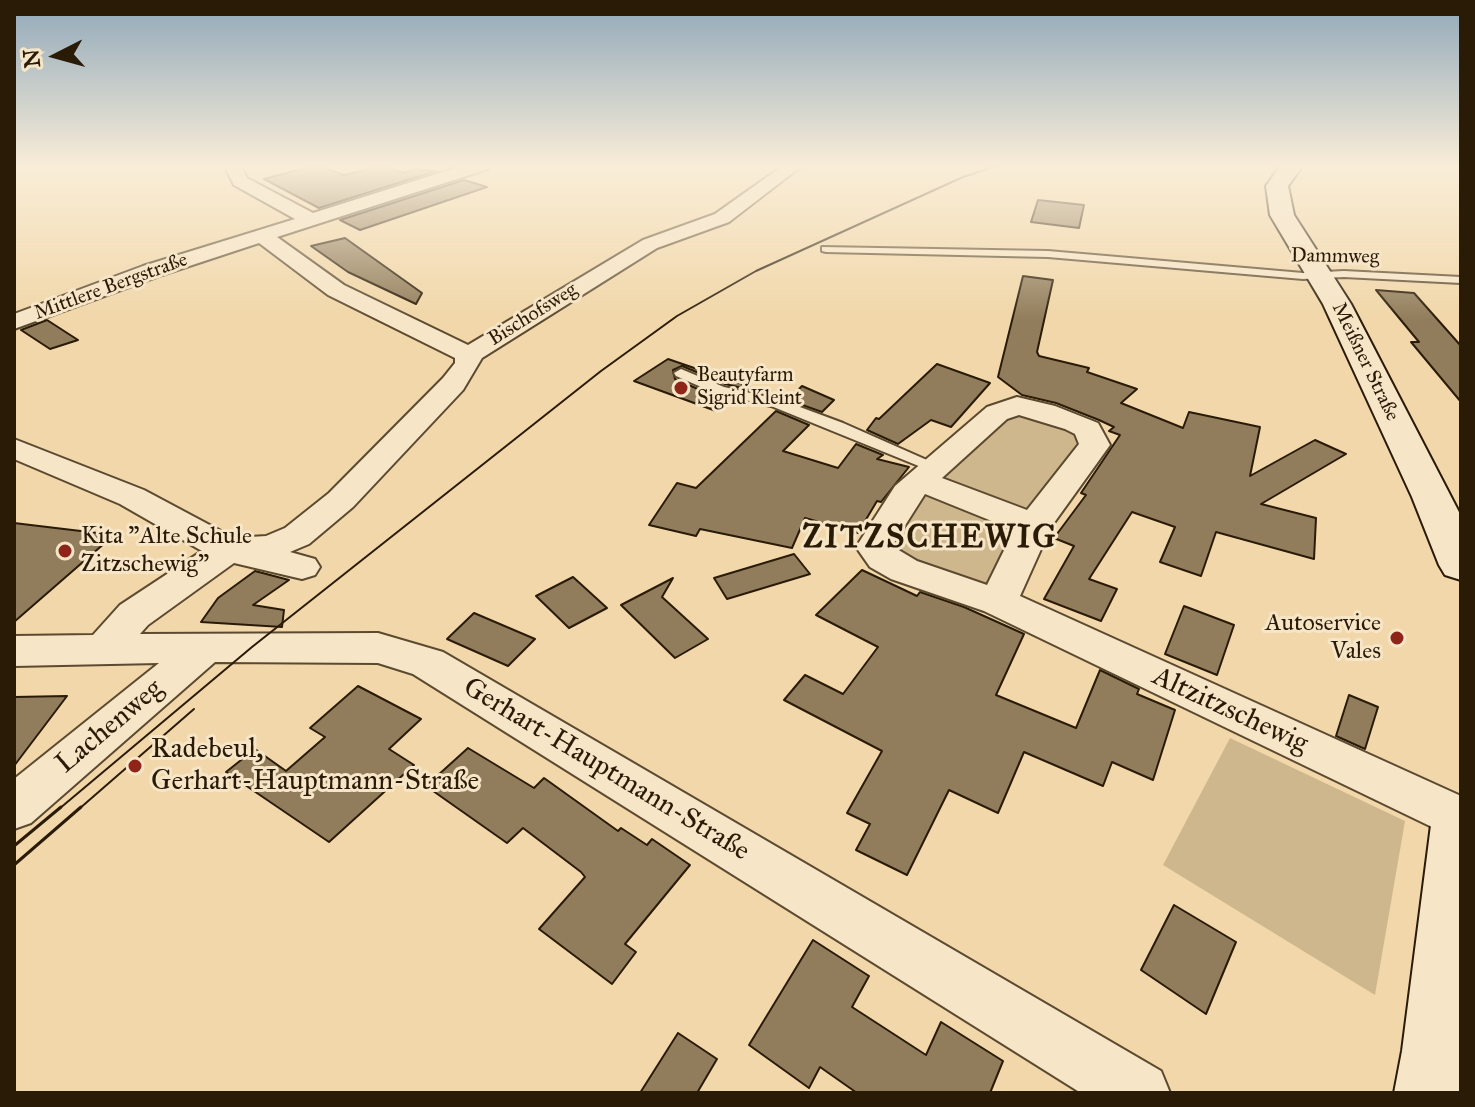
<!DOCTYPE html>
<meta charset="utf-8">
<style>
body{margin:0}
#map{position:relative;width:1475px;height:1107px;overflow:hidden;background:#f1d7a9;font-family:"IM FELL Great Primer",serif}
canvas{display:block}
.frame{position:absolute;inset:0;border:16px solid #2a1b07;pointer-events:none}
.north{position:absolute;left:16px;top:16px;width:80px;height:80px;-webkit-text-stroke:6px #f6e5c7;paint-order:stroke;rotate:264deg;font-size:22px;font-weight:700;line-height:32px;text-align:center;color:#2a1b07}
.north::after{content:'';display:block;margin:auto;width:28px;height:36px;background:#2a1b07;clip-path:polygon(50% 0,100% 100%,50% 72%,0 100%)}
</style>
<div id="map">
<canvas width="1475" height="1107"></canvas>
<div class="frame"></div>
<div class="north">N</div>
</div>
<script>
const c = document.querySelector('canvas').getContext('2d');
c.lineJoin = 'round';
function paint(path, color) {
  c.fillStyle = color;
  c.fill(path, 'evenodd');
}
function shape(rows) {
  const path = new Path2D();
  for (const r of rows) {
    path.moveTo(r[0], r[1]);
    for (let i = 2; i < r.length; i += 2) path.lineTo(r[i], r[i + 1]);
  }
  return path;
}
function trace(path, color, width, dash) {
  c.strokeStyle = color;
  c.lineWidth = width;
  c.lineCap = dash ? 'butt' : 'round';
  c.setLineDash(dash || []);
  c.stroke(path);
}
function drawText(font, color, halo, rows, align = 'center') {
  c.font = font + ' "IM FELL Great Primer",serif';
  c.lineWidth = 6;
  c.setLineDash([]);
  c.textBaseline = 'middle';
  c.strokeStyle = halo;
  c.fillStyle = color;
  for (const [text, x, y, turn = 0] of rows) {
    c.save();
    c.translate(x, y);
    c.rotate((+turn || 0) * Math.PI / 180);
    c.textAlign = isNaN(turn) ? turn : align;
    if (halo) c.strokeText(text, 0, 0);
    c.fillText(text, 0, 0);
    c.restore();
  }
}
paint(shape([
 [1011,413,1057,420,1086,442,1034,511,1023,512,941,482],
 [928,495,1020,527,990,587,892,551,887,542,912,501],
 [1230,738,1405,821,1375,995,1163,865]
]), '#cfb78d');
const building = shape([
 [316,165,344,175,385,165,403,173,416,169,436,171,319,208,264,179,316,165],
 [464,180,487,187,360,230,340,220,464,180],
 [1038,200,1084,205,1079,228,1031,222,1038,200],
 [345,238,422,293,416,304,348,272,311,246,345,238],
 [1023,276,1053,280,1037,352,1039,356,1089,368,1087,372,1137,389,1121,403,1183,428,1189,412,1260,427,1250,476,1315,440,1346,454,1261,504,1316,518,1314,559,1216,532,1201,576,1160,562,1175,527,1132,512,1089,579,1117,589,1101,621,1044,599,1074,546,1054,538,1086,495,1081,493,1120,435,1109,431,1114,427,1099,420,1056,403,1022,395,998,377,1023,276],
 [1376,290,1414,293,1461,346,1461,402,1411,342,1419,342,1376,290],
 [47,320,78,340,50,349,21,330,47,320],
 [668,359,700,370,703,368,753,388,750,390,725,384,682,366,673,370,675,379,714,396,733,400,716,411,634,381,668,359],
 [937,364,990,383,951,427,931,420,898,444,867,430,876,418,879,419,937,364],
 [802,386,834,400,822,412,788,400,802,386],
 [776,411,809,425,783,451,838,468,856,444,883,455,877,459,909,467,881,502,877,501,858,533,805,518,792,548,700,529,696,536,649,525,677,483,696,488,776,411],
 [14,523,114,535,14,622,14,523],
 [794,554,810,574,727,599,714,578,794,554],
 [862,570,917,596,920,592,964,607,1024,634,996,695,1076,728,1100,670,1139,689,1137,694,1175,710,1153,780,1112,762,1103,786,1024,752,998,813,949,790,907,875,856,850,870,824,847,813,882,751,784,700,805,675,843,694,878,647,816,615,862,570],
 [255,571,289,580,253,605,284,610,282,627,201,622,218,598,255,571],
 [573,577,607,608,569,628,536,596,573,577],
 [673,578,662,597,708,639,675,658,621,605,673,578],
 [1184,606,1234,625,1217,675,1165,654,1184,606],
 [474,613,535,639,508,666,447,639,474,613],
 [358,686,421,719,389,749,414,765,329,842,226,772,255,749,286,771,325,737,310,728,358,686],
 [1349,695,1378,707,1365,749,1336,736,1349,695],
 [67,696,14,766,14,697,67,696],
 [468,748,534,788,544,778,618,831,621,828,647,845,652,839,690,865,625,944,636,952,612,984,539,929,585,877,581,872,523,828,507,843,426,786,468,748],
 [1174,905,1236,942,1206,1014,1141,970,1174,905],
 [813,940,869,976,852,1007,926,1055,941,1022,1003,1061,990,1093,857,1093,820,1067,809,1088,749,1045,813,940],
 [678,1033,717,1059,697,1093,640,1093,678,1033]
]);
paint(building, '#917d5b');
trace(building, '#2a1b07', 2);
const lane = shape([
 [822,247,1048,251,1303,273,1344,271,1461,277,1461,283,1344,277,1303,279,1048,257,826,252,822,251,822,247],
 [681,369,724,387,781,400,843,423,945,468,937,473,931,471,771,406,715,393,676,376,674,373,681,369]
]);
const street = shape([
 [224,165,240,165,247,178,313,213,465,165,490,165,488,169,277,237,344,285,468,345,643,240,715,214,784,165,803,165,729,222,657,248,482,358,463,390,353,507,309,544,290,552,315,559,320,567,315,575,302,579,234,563,148,625,140,634,378,633,443,652,1161,1071,1170,1093,1081,1093,413,674,378,663,215,662,31,823,14,829,14,779,159,663,14,666,14,636,93,635,120,605,202,551,120,504,14,459,14,439,144,490,234,538,266,536,285,528,329,493,443,378,455,363,455,358,328,295,259,243,159,276,14,329,14,314,143,266,295,219,234,185,224,165],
 [1017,397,1055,406,1098,423,1110,445,1051,527,1020,596,1461,796,1461,841,984,611,891,579,870,567,856,547,895,486,987,407,1017,397],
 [1019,415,1065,429,1075,434,1079,444,1027,510,942,478,1007,419,1019,415],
 [925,494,1014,530,987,585,917,561,892,546,925,494]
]);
const secondary = shape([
 [1281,165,1303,165,1288,186,1294,215,1351,304,1461,516,1461,580,1445,575,1439,565,1412,497,1323,304,1270,215,1266,186,1281,165],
 [1461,798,1461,1093,1394,1093,1402,1051,1431,825,1440,806,1461,798]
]);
trace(lane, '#5c4a30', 4);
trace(street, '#5c4a30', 4);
trace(secondary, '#2a1b07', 4);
paint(lane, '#f6e5c7');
paint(street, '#f6e5c7');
paint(secondary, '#f6e5c7');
trace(shape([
 [59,809,252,647,601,371,677,316,756,271,963,177,1000,165],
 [79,809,194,709]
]), '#2a1b07', 2);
trace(shape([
 [14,846,61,807],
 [14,865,81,807]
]), '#2a1b07', 3);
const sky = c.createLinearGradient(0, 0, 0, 320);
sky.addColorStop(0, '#90a8b9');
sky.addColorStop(0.52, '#f9edd8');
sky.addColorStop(1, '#f9edd800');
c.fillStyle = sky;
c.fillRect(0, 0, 1475, 320);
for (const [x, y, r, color] of [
 [681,388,8,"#8f2418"],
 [65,551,8,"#8f2418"],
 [1397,638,8,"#8f2418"],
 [135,766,8,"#8f2418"]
]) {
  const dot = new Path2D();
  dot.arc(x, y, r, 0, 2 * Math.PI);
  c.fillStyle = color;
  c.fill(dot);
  trace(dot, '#f6e5c7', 3);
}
drawText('20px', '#2a1b07', '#f6e5c7', [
 ["Dammweg",1335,257,1],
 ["Mittlere Bergstraße",111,287,-20],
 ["Bischofsweg",533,315,-32],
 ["Meißner Straße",1365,362,64]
]);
drawText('20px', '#2a1b07', '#f6e5c7', [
 ["Beautyfarm",697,376],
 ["Sigrid Kleint",697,399]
], 'left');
drawText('24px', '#2a1b07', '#f6e5c7', [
 ["Kita \"Alte Schule",81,537],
 ["Zitzschewig\"",81,565],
 ["Autoservice",1381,624,"right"],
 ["Vales",1381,652,"right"]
], 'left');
drawText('28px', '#2a1b07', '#f6e5c7', [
 ["Altzitzschewig",1230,711,25],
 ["Lachenweg",110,727,-40],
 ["Gerhart-Hauptmann-Straße",606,770,31]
]);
drawText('28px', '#2a1b07', '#f6e5c7', [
 ["Radebeul,",151,750],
 ["Gerhart-Hauptmann-Straße",151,782]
], 'left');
c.letterSpacing = '2px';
drawText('bold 32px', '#2a1b07', '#f6e5c7', [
 ["ZITZSCHEWIG",930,539]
]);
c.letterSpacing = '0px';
</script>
